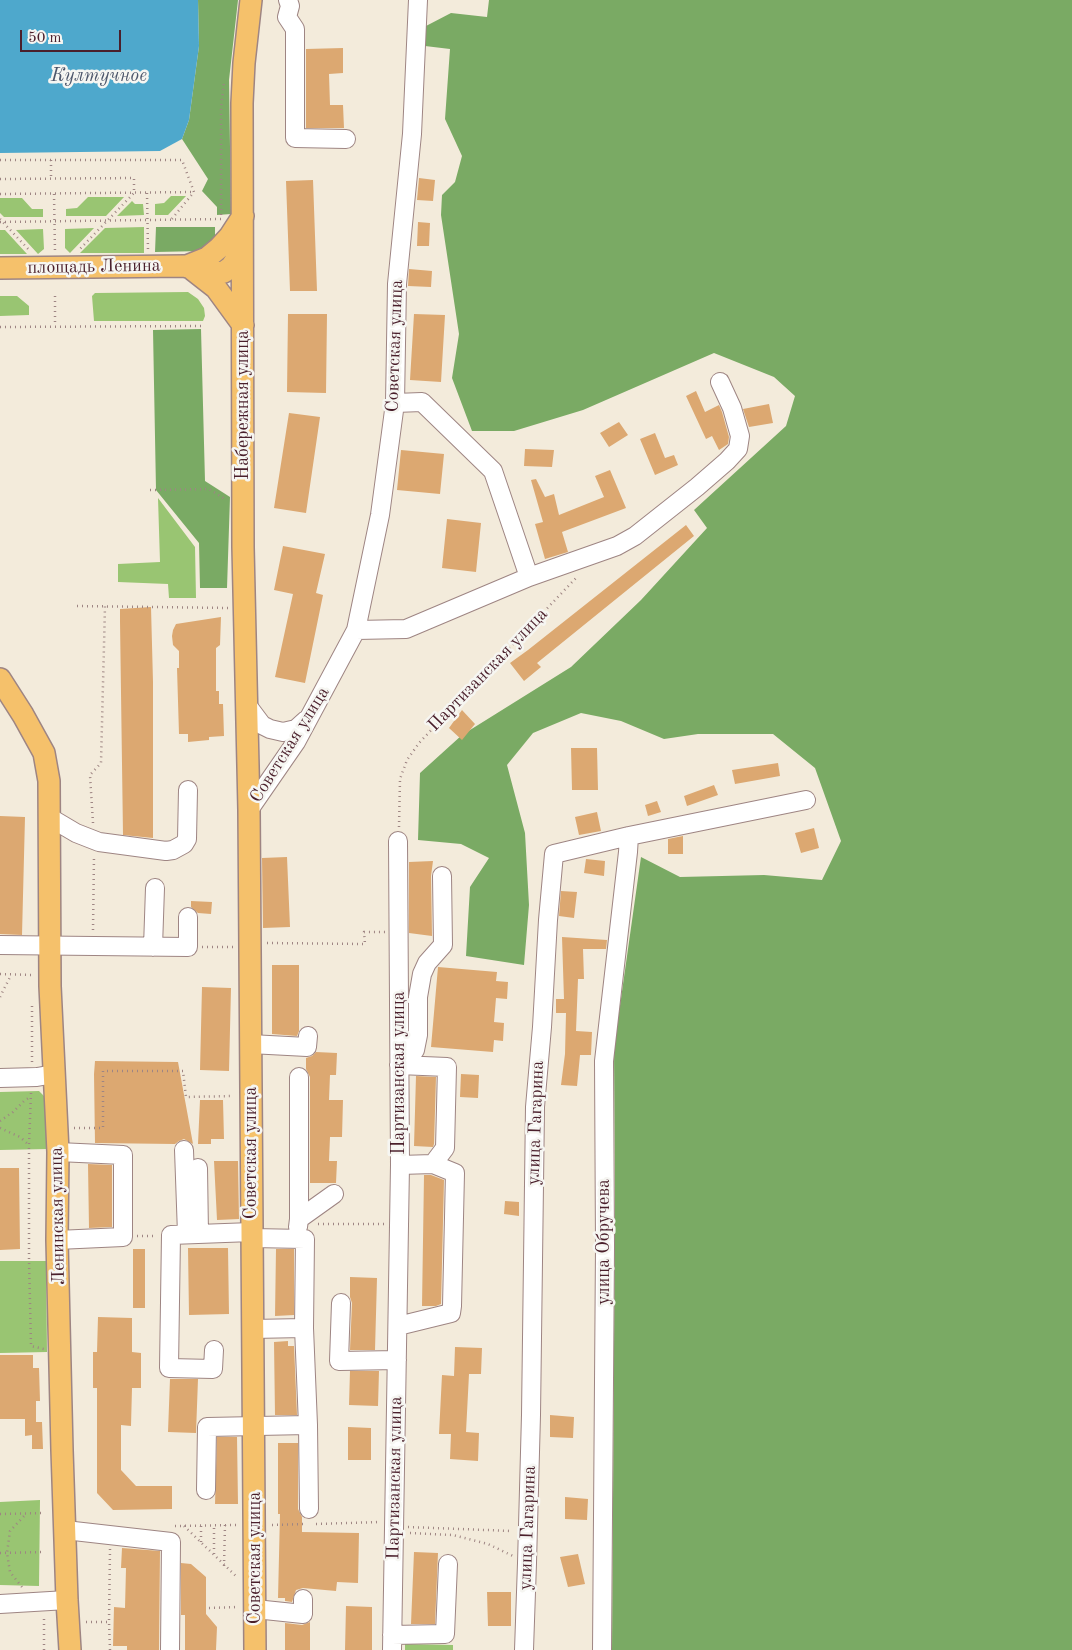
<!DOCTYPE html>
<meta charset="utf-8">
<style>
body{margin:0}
#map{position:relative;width:1072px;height:1650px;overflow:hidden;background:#f3ebdb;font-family:"Old Standard TT",serif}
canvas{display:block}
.scale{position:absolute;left:20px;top:30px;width:101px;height:22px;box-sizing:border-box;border:2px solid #4a1f2b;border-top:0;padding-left:6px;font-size:15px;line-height:18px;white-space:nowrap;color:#4a1f2b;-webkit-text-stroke:4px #f6f6f2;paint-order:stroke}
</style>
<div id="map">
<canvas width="1072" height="1650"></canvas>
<div class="scale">50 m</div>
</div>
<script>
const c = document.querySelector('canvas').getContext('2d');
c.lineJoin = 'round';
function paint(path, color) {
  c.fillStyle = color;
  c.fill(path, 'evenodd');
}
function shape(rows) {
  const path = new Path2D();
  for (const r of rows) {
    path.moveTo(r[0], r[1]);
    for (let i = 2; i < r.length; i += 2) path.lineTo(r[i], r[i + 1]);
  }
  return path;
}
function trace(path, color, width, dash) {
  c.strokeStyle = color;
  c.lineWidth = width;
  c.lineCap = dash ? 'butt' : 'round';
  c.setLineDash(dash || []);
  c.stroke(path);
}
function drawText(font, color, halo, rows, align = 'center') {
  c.font = font + ' "Old Standard TT",serif';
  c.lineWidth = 5;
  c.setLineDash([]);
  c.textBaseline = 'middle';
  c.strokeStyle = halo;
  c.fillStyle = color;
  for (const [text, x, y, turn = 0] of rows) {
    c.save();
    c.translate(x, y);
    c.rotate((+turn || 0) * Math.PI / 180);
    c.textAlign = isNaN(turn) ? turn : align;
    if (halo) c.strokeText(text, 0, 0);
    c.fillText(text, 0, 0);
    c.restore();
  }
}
paint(shape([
 [171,196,186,196,168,215,155,215,155,204,164,203],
 [88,197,124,197,106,216,66,216,66,209,77,208],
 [0,198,22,198,32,209,43,209,43,217,4,217,0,213],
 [132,201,135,204,143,204,144,215,117,216],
 [144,227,144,253,80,253,105,228],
 [94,228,70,253,65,248,65,229],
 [43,229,44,249,38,254,16,230],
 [0,230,5,230,27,254,0,254],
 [188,292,198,299,204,308,205,316,203,321,94,321,92,296,95,293],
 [0,296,17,296,29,306,29,315,0,316],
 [158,498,195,547,196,598,169,598,168,584,118,582,118,564,160,562],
 [39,1091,45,1097,47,1149,0,1150,0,1092],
 [46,1261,47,1352,0,1353,0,1261],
 [40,1500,39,1586,0,1585,0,1502],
 [405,1644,453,1645,453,1650,405,1650]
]), '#99c572');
paint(shape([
 [198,0,238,0,229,80,231,214,217,215,217,207,202,191,208,179,182,139,189,120,199,46],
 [489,0,1072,0,1072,1650,612,1650,615,1195,614,1048,641,857,680,877,764,875,822,880,841,841,815,768,773,734,698,734,664,739,621,721,581,713,533,733,507,765,525,833,529,905,524,965,466,956,470,887,489,858,461,844,418,840,420,773,462,735,571,667,641,600,707,528,694,510,786,426,795,396,774,377,714,353,583,410,514,431,472,431,452,378,459,334,441,215,442,195,455,182,462,156,445,119,450,49,425,46,426,26,451,13,487,17],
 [156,227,215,227,215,239,203,251,155,252],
 [201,329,205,481,230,497,227,588,200,588,199,543,156,490,153,330]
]), '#7aaa64');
paint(shape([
 [0,0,198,0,199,46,189,120,182,139,160,151,0,153]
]), '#4ea8cc');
paint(shape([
 [343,48,343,73,329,74,330,105,343,105,344,128,306,128,306,49],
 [419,178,435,180,433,201,417,200],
 [313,180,317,291,290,291,286,181],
 [418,222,430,223,429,246,417,246],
 [409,269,432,271,431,287,408,286],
 [288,314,327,314,326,393,287,392],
 [414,314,445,315,441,382,410,380],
 [696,391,705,412,719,405,722,412,729,437,728,444,719,450,712,436,706,439,686,396],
 [769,404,773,423,749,427,743,409],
 [289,413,320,417,306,513,274,508],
 [619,422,628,435,609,447,600,433],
 [655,433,665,458,674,455,678,465,655,475,640,439],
 [525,449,554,450,552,467,524,466],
 [401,450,444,454,440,494,397,490],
 [610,470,626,508,562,532,568,552,545,559,535,524,543,522,531,480,536,479,545,497,554,494,559,515,604,497,595,476],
 [447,519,481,523,476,572,442,568],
 [686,525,694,536,537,663,541,667,524,681,510,663,528,650],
 [283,546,325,554,316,593,323,595,305,683,275,677,293,594,274,590],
 [151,607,153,682,153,838,123,835,120,621,120,609],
 [221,617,220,645,216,648,216,691,219,691,219,704,223,704,224,736,209,737,209,740,188,742,188,734,179,734,177,668,179,668,179,651,173,645,172,636,173,630,176,624],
 [462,710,475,724,462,740,449,728],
 [571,748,597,748,598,790,572,790],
 [778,763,780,776,735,784,732,770],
 [714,785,718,795,687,806,684,796],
 [657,801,661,812,648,816,645,805],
 [597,812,601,831,579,835,575,817],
 [0,816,25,817,22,935,0,934],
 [814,828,819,848,801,853,795,833],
 [683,836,683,854,668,854,668,839],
 [287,857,290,927,263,928,262,858],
 [586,859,605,861,604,876,584,873],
 [433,861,431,876,432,936,409,933,409,862],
 [561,891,577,892,574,918,559,916],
 [191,901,212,902,211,914,198,913,191,907],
 [562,937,607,940,606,949,583,949,584,979,578,979,576,1031,592,1032,591,1055,580,1055,577,1086,561,1085,565,1054,566,1013,556,1013,556,999,564,999],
 [272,965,299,965,299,1031,297,1036,272,1034],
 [438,967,497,972,496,981,508,982,507,999,496,998,494,1022,504,1023,503,1041,494,1040,493,1052,431,1047],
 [202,987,231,988,229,1071,200,1070],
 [316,1052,337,1053,336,1075,330,1075,329,1100,343,1100,342,1137,330,1137,329,1161,337,1161,336,1183,310,1183,310,1077,306,1069,306,1058,312,1056],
 [95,1061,178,1062,193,1144,184,1139,179,1141,175,1144,95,1143,94,1074],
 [461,1074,479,1075,478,1098,460,1097],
 [416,1076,436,1077,434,1144,433,1147,414,1146],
 [200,1100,223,1100,224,1139,211,1139,211,1144,198,1144],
 [214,1161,238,1161,239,1219,217,1220],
 [88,1164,112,1165,112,1227,89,1228],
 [0,1168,19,1168,20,1249,0,1250],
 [424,1175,431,1175,444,1180,441,1304,436,1306,422,1306],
 [505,1201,519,1202,519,1216,504,1214],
 [188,1248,228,1248,229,1314,189,1315],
 [133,1249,145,1249,145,1308,133,1308],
 [276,1249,294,1249,294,1315,275,1316],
 [350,1277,377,1278,375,1350,350,1350,352,1303,350,1297],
 [98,1317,132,1318,132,1352,141,1353,141,1388,132,1388,131,1426,121,1425,121,1470,136,1486,172,1486,172,1509,113,1510,97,1493,97,1388,93,1388,93,1352,97,1352],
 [288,1341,288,1346,294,1346,297,1415,275,1415,274,1342],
 [455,1347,482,1348,481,1374,469,1374,466,1432,479,1433,478,1461,450,1459,451,1434,439,1434,442,1375,454,1376],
 [0,1355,33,1355,33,1368,39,1368,40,1401,36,1401,36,1422,42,1422,43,1449,32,1449,32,1435,25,1436,25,1419,0,1419],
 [350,1371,379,1371,378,1406,349,1405],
 [170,1379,198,1379,196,1433,168,1432],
 [550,1415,574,1417,573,1438,550,1437],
 [348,1427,371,1428,371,1460,348,1460],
 [217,1437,237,1437,238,1504,215,1504],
 [278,1443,298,1443,298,1509,302,1517,302,1532,359,1533,358,1583,337,1582,336,1591,303,1588,296,1590,292,1602,285,1601,285,1598,278,1598,280,1514,278,1514],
 [565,1497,588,1499,587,1520,565,1519],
 [122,1548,160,1551,159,1650,127,1650,127,1646,113,1646,114,1607,125,1608,126,1568,121,1568],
 [414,1552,438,1553,435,1624,411,1624],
 [578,1554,585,1584,568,1587,560,1557],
 [181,1563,191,1564,206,1577,206,1614,217,1627,216,1650,185,1650,185,1615,181,1615],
 [487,1592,511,1592,511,1626,488,1626],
 [346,1606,372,1607,372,1650,345,1650],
 [310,1622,310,1650,285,1650,285,1623,302,1625]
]), '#dca871');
const minor = shape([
 [288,0,290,6,287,17,295,29,295,138,346,139],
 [395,403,422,402,493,471,529,577],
 [356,630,406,629,529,577,617,546,635,536,697,487,727,461,738,449,740,436,732,408,720,382],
 [247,705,262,725,270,729,283,732,296,729,306,720],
 [249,810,296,742,356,630,380,515,395,403,397,284,412,134,418,0],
 [49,817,76,833,99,842,166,851,173,850,184,844,187,839,188,790],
 [0,945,188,947,188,917],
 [153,947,155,888],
 [250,1044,307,1047,308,1036],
 [399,1065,410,1057,415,1050,418,1035,418,997,422,974,427,963,443,945,442,876],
 [399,1065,447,1067,445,1148,433,1164],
 [0,1078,37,1077,54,1074],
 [184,1150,187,1234],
 [198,1168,199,1234],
 [299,1219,299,1077],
 [298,1227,299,1219,334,1194],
 [252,1238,305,1239,304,1328],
 [57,1240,123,1237,123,1155,58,1152],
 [341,1303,339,1361,397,1360],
 [398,1326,451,1313,452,1306,455,1173,433,1164,400,1165],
 [252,1329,304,1328,308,1425],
 [214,1350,213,1369,169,1368,171,1235,252,1232],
 [206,1490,207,1427,308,1425,309,1509],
 [65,1530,171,1542,170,1650],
 [0,1604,67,1600],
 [255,1609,303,1614,303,1599],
 [392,1635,445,1634,448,1564],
 [392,1650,400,1165,398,841],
 [524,1650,527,1563,531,1415,535,1107,542,1027,548,920,554,854,629,836,806,800],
 [602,1650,605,1247,604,1061,628,852,629,836]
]);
const major = shape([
 [251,0,244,63,242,103,243,547,249,810,255,1650],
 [187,266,207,258,219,248,230,236,243,216],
 [0,268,184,266,211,274,224,272,231,267,238,257,242,247],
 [193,270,216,288,243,325],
 [0,679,23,715,44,753,49,781,50,986,58,1152,57,1240,62,1450,67,1600,70,1650]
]);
trace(minor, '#9e8583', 20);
trace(major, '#9e8583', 24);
trace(shape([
 [0,160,182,160,194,192,171,220],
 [51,160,51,179],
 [0,179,134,178,134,193,78,251],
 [147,193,148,251],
 [0,194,194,192],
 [54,194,55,252],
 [0,219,30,251],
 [0,222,221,219,221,108,224,82],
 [55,296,55,326],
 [0,327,204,326],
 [150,490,209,489,225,499],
 [77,606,229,608],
 [93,823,90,775,101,763,105,606],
 [399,827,400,779,407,760,419,743,576,578],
 [93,930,94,856],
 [267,943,365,944,364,932,385,932],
 [202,947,234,947],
 [0,974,33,975],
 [0,997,11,975],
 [32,1062,32,1005],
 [31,1093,29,1145,29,1258,31,1346,44,1349],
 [0,1121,13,1112,24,1101,30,1097],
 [0,1128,20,1137,29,1145],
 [74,1128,103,1128,103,1071,183,1071,186,1097,233,1096],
 [318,1224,385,1224],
 [137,1236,156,1236],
 [0,1514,44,1513],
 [316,1524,380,1522],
 [272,1525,305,1524],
 [175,1526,237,1525],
 [184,1526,237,1577],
 [408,1527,512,1531],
 [410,1533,453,1535,488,1544,513,1556],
 [201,1542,201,1526],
 [110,1549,109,1622,110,1650],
 [0,1553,44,1552],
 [214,1554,214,1526],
 [224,1566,225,1525],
 [22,1587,10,1572,7,1553,10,1531,26,1514],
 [209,1608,238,1607],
 [86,1622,109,1622],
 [44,1650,44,1617]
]), '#9e8583', 2.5, [1, 4]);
trace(minor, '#fff', 18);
trace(major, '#f5c16b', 21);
drawText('18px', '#4a1f2b', '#f6f6f2', [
 ["площадь Ленина",94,267,-1],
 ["Советская улица",395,346,-88],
 ["Набережная улица",243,405,-90],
 ["Партизанская улица",488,670,-46],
 ["Советская улица",290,745,-58],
 ["Партизанская улица",399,1073,-90],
 ["улица Гагарина",536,1123,-88],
 ["Советская улица",251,1153,-90],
 ["Ленинская улица",58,1216,-91],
 ["улица Обручева",604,1242,-90],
 ["Партизанская улица",395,1478,-89],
 ["улица Гагарина",528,1528,-88],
 ["Советская улица",255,1558,-90]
]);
drawText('italic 19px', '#4c566b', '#f6f6f2', [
 ["Култучное",99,76]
]);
</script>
